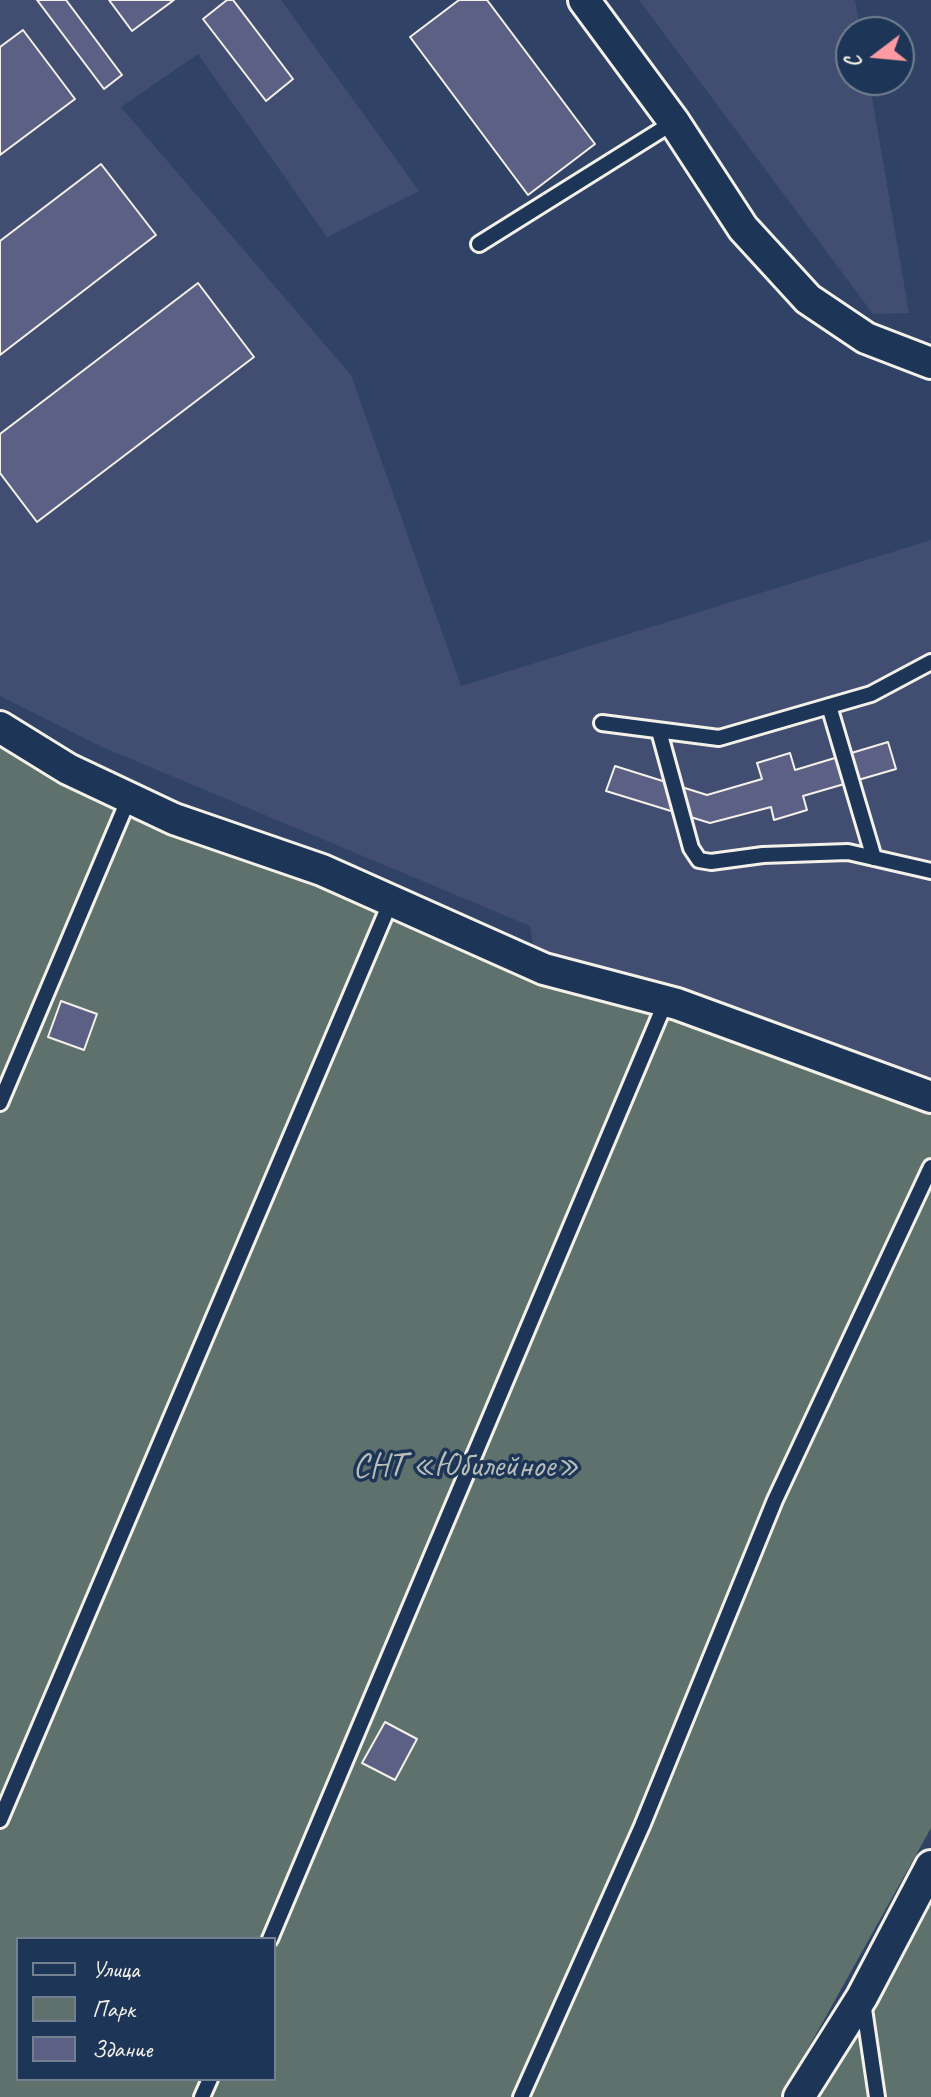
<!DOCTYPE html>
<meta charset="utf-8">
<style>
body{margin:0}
#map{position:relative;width:931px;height:2097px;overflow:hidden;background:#304265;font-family:Caveat,sans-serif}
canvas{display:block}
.legend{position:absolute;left:16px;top:1937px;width:260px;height:144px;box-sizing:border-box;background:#1d3557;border:2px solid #738091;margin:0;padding:10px 14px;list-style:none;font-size:24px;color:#f4f1e8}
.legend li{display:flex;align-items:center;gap:16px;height:40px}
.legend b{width:40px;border:2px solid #738091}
.north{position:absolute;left:835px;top:16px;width:80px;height:80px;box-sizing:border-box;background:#1d3557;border:2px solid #738091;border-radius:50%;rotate:254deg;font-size:22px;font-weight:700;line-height:32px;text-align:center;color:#f4f1e8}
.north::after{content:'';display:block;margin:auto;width:28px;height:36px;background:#ff9aa2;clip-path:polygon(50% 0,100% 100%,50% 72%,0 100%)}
</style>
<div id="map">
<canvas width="931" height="2097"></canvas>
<ul class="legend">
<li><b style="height:10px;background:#1d3557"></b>Улица</li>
<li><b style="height:22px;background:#5e716c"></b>Парк</li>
<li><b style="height:22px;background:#5d6085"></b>Здание</li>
</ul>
<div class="north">С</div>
</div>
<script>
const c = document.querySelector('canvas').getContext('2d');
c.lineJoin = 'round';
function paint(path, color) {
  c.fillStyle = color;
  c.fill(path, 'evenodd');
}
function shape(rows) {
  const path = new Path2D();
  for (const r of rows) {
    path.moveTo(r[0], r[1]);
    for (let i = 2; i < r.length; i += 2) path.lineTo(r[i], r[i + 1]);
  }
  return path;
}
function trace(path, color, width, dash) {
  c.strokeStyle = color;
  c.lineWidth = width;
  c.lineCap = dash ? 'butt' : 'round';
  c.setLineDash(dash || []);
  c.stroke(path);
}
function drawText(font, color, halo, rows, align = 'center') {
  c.font = font + ' Caveat,sans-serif';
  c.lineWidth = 7;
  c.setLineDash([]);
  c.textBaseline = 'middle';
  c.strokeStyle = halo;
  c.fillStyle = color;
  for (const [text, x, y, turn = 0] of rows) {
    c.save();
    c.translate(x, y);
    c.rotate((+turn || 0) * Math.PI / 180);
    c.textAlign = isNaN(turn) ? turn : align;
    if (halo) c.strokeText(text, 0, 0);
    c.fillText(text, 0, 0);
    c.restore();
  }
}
paint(shape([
 [0,0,281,0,419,191,327,237,198,54,121,107,351,375,461,686,931,540,931,1084,807,1038,534,950,530,926,100,746,0,696],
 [639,0,855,0,861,32,851,32,851,80,869,80,909,313,873,314]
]), '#424e71');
paint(shape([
 [0,738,126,811,540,974,931,1106,931,1828,781,2097,0,2097],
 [18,1939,274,1939,274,2079,18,2079],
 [931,1899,931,2097,812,2097,873,2002]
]), '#5e716c');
const building = shape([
 [37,0,66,0,122,75,104,89,37,0],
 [109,0,174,0,132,31,109,0],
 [227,0,233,0,293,79,266,101,203,19,227,0],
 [459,0,487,0,595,144,528,195,410,37,459,0],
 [23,30,75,99,0,155,0,47,23,30],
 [101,164,156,235,0,355,0,241,101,164],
 [198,283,254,357,37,522,0,473,0,434,198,283],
 [888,742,896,769,803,796,807,810,774,820,771,807,710,823,606,791,615,766,707,795,762,779,757,763,790,753,795,770,888,742],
 [61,1001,97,1014,84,1050,48,1037,61,1001],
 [385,1722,417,1739,395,1780,362,1763,385,1722]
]);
paint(building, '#5d6085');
trace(building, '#f4f1e8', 2);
const lane = shape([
 [479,244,674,122],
 [829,706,874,858],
 [602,723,719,738,871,694,931,662],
 [659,731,691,848,699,860,711,862,763,855,848,852,931,871],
 [0,1103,129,798],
 [0,1820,391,901],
 [270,1939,666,1001],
 [863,2002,877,2097],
 [202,2097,210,2079],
 [521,2097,642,1826,775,1500,931,1167]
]);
const street = shape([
 [584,0,674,122,743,228,808,299,866,338,931,363],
 [0,727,68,769,174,819,322,870,544,969,677,1004,931,1097],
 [799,2097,862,1997,931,1866]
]);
trace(lane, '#f4f1e8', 20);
trace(street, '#f4f1e8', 36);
trace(lane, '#1d3557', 14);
trace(street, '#1d3557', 30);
drawText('34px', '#b8beb6', '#1d3557', [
 ["СНТ «Юбилейное»",466,1467]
]);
</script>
